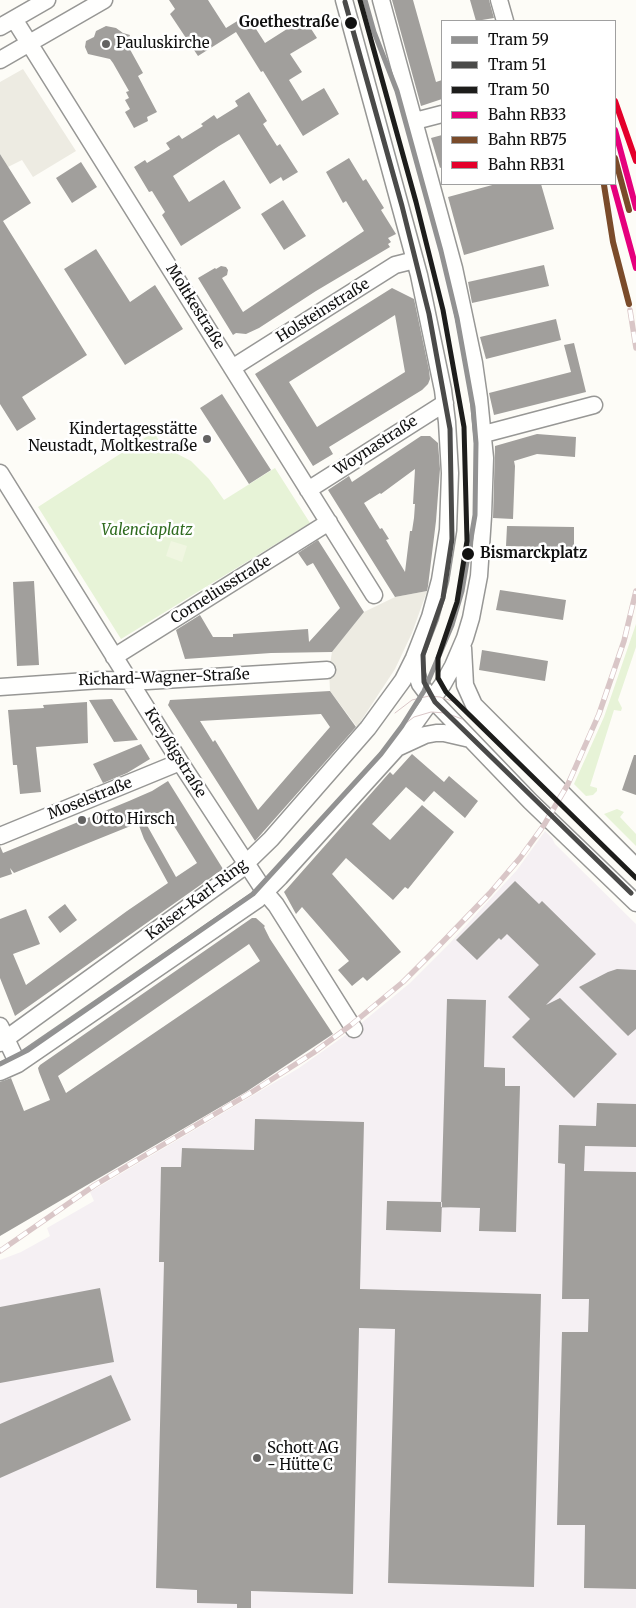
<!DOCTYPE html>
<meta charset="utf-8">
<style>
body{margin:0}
#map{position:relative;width:636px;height:1608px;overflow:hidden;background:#fdfcf7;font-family:Merriweather,serif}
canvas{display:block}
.legend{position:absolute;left:441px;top:20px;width:175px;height:165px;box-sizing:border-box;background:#fff;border:1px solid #a0a0a0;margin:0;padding:6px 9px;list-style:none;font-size:15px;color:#111}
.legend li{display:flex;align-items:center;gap:10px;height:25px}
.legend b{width:25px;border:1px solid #a0a0a0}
</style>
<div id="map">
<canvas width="636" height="1608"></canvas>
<ul class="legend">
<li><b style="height:6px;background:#929292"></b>Tram 59</li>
<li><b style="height:6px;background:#4a4a49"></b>Tram 51</li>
<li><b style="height:6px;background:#1d1d1b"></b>Tram 50</li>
<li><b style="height:6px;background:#e5007d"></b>Bahn RB33</li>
<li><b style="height:6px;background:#7a4b2a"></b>Bahn RB75</li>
<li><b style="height:6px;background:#e4002b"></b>Bahn RB31</li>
</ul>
</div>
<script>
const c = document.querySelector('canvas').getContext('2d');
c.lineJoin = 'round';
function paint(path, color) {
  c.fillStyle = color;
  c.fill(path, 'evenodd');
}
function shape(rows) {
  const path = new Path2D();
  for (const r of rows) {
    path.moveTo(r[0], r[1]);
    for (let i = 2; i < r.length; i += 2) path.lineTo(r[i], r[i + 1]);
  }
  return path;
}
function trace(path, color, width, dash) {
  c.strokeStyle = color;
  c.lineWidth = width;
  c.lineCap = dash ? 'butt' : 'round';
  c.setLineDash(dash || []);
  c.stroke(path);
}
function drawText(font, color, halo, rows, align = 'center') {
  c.font = font + ' Merriweather,serif';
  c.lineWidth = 5;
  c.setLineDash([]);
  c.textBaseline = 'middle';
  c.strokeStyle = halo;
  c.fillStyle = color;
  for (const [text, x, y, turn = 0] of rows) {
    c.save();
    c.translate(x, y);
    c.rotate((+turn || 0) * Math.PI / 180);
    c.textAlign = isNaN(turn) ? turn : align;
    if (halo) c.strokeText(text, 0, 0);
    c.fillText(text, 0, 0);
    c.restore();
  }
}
paint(shape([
 [545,831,552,838,555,844,636,924,636,1608,0,1608,0,1260,21,1252,50,1236,47,1228,94,1201,90,1192,299,1068,354,1029,410,983,450,943,517,870]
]), '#f5f0f3');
paint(shape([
 [154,432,162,446,191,461,209,479,224,500,275,468,310,523,121,639,38,507],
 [636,624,636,647,618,700,622,708,621,711,614,710,590,786,597,788,597,791,593,795,586,796,574,784,604,717],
 [617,809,624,812,620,817,636,834,636,846,604,814]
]), '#e7f3d7');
paint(shape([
 [171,541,187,546,182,562,166,556]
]), '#f0f6e1');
paint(shape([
 [23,69,76,151,33,177,22,160,8,167,0,154,0,82],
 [427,591,412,633,395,669,357,727,330,691,329,670,332,652,364,612,395,597]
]), '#edebe2');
paint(shape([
 [169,0,208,0,226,28,247,15,265,43,287,29,285,26,294,21,296,23,304,18,317,38,290,54,302,72,289,80,302,101,324,88,339,114,303,136,263,71,261,72,236,32,198,56,170,14,175,9],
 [392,0,413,0,436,82,442,80,442,99,421,106],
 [470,0,489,0,494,18,476,21],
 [106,26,116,28,123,33,130,35,127,44,143,73,138,76,157,112,147,117,148,121,134,128,125,112,130,109,125,100,129,98,126,92,129,91,113,63,110,59,88,54,85,47,86,41,94,37,96,31],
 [249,92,267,121,263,124,277,146,280,144,298,172,283,181,281,177,270,184,239,134,219,146,173,176,189,202,224,180,241,208,181,246,162,215,165,212,152,191,149,192,134,167,145,160,147,163,170,149,166,143,179,135,182,139,203,126,201,124,214,115,217,119,238,106,235,101],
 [442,135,442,167,440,168,431,138],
 [0,154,31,203,3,221,87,355,22,397,36,419,17,431,0,404],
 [349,158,363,181,366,179,384,208,381,210,396,234,388,238,391,242,388,244,390,247,316,291,259,328,246,334,236,333,233,335,198,278,215,268,216,269,221,266,226,267,228,270,227,275,222,278,243,312,364,231,346,201,343,203,326,172],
 [81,162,97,187,72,203,56,178],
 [496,184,541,184,554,229,464,255,448,197],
 [283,200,306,236,284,250,261,214],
 [96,249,130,302,155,285,183,329,125,365,64,269],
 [544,265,549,286,472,303,468,282],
 [392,288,414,299,429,370,430,379,428,384,422,390,329,447,333,454,313,466,255,374],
 [395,315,405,372,317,427,289,382],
 [556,319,561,340,486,359,480,337],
 [574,343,586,392,494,415,489,393,571,372,564,345],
 [222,394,271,470,249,484,200,408],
 [537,434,576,437,575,457,537,454,514,461,515,466,513,519,493,518,495,446],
 [421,436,430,436,438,443,440,469,436,521,428,586,427,591,395,597,328,490,349,476,352,482],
 [415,469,413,504,415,504,414,518,412,531,410,531,405,572,386,540,389,539,382,528,380,529,364,503,380,493,381,494],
 [507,526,574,527,574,548,506,546],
 [318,540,364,612,332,652,271,653,185,659,176,630,200,615,213,637,233,637,233,634,308,629,309,642,340,608,313,563,307,566,298,553],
 [34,581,39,665,17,666,13,582],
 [500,590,566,600,563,620,496,610],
 [482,650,548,661,545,681,479,670],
 [330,691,356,727,255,841,168,705,169,703,170,700],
 [321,714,330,727,258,810,215,740,213,742,200,721],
 [112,699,138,740,114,742,89,700],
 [87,702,88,743,36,747,41,792,20,794,17,765,13,765,8,710,44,708,43,705],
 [141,744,150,759,127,773,103,783,93,764],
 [412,754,444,782,449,776,478,801,465,818,434,791,424,802,406,787,372,824,390,840,422,805,454,832,408,889,405,887,393,900,346,858,332,874,401,952,367,981,363,977,352,986,338,970,349,961,302,907,296,914,284,892,390,772,393,775],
 [634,755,636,755,636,795,622,790],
 [168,781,223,869,15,1016,0,978,0,919,26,909,40,944,13,954,26,985,127,911,168,883,144,839,138,823,14,873,10,868,12,874,0,878,0,846,3,853,129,801,152,791],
 [164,810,197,863,176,877,144,820],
 [515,881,539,904,542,901,596,954,546,1005,560,998,617,1054,574,1098,512,1037,530,1019,508,997,539,965,507,934,501,940,499,938,477,960,456,940],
 [65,904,77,920,60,933,48,917],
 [252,918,256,918,265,926,264,927,270,939,333,1034,246,1092,0,1236,0,1082,11,1078,24,1111,50,1100,39,1072,38,1068,40,1065],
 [249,944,260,961,66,1093,58,1076],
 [617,969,636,970,636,1029,628,1036,579,987,608,972],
 [447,999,486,1000,484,1067,505,1068,505,1086,520,1086,516,1232,479,1231,480,1208,441,1207],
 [597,1103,636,1104,636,1147,585,1146,584,1171,636,1172,636,1589,584,1588,585,1525,557,1525,562,1332,588,1332,589,1299,562,1299,565,1164,558,1163,559,1125,596,1126],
 [255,1119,364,1122,360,1289,541,1294,534,1587,388,1583,395,1329,359,1328,353,1594,251,1591,251,1608,237,1608,237,1604,197,1603,197,1590,156,1588,164,1262,159,1262,161,1167,181,1167,182,1148,254,1150],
 [387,1201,442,1202,441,1232,386,1230],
 [100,1288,114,1362,0,1383,0,1307],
 [111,1375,131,1420,0,1478,0,1424]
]), '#a19f9c');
const minor = shape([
 [499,0,505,21],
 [14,19,374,595],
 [0,27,47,0],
 [0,60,104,0],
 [415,121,442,114],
 [232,368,395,265,415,260],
 [484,434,594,405],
 [0,473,180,762,265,892,276,905,354,1029],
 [308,490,445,403],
 [463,648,465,685,474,705,636,867],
 [114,657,329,522],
 [414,658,415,669,420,684,429,696,530,801,636,903],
 [0,687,101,680,147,681,327,670],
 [399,747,425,735,436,733,444,733,470,739],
 [0,836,180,762],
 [0,1026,18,1064],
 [0,1043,238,871,271,839,368,728,403,680,414,658,430,617,440,580,448,530,450,473,447,422,443,390,419,275,344,0],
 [0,1072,18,1064,257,900,280,877,397,748,443,684,453,666,465,638,471,618,479,576,483,516,485,458,479,398,474,363,454,268,381,0]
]);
trace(minor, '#979795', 19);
trace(minor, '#fffffe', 16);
trace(shape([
 [395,713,412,700,429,696,440,697,452,701,462,708],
 [402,726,414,717,431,712,446,713,462,719]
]), '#d9c6c7', 1);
const rail = shape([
 [630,310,636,348],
 [0,1251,95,1185,252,1092,313,1053,351,1025,403,982,432,953,490,893,520,858,544,825,568,784,599,714,624,641,636,591]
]);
trace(rail, '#d9c6c7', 5.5);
trace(rail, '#fff', 4, [11]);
trace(shape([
 [615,130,636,208],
 [613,184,636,268]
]), '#e5007d', 6);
trace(shape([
 [615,158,629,210],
 [604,185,613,242,629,304]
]), '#7a4b2a', 6);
trace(shape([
 [615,101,636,161]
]), '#e4002b', 6);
trace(shape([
 [0,1064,28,1050,253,894,381,754,402,726,424,691,452,625,462,591,475,515,476,443,473,407,457,318,441,251,397,91,374,32,365,0]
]), '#929292', 5);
trace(shape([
 [345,2,402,206,429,314,450,429,452,539,443,598,423,655,424,682,435,702,631,893]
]), '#4a4a49', 5);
trace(shape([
 [360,0,416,202,443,310,464,427,467,541,457,602,438,658,438,678,446,692,636,878]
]), '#1d1d1b', 5);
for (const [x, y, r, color] of [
 [351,23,7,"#111"],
 [106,44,5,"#646362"],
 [207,439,5,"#646362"],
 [468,554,7,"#111"],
 [82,820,5,"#646362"],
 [257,1458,5,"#646362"]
]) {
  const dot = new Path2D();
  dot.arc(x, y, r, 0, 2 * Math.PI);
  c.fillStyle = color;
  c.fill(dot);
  trace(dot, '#fff', 2);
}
drawText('bold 15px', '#111', '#fff', [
 ["Goethestraße",339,23],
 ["Bismarckplatz",480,554,"left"]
], 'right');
drawText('15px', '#111', '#fff', [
 ["Pauluskirche",116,44],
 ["Kindertagesstätte",197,430,"right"],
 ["Neustadt, Moltkestraße",197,447,"right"],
 ["Otto Hirsch",92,820],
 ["Schott AG",267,1449],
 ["- Hütte C",267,1466]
], 'left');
drawText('15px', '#111', '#fff', [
 ["Moltkestraße",195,307,58],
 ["Holsteinstraße",323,311,-32],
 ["Woynastraße",376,446,-33],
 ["Corneliusstraße",221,590,-32],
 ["Richard-Wagner-Straße",164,678,-2],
 ["Kreyßigstraße",175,753,58],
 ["Moselstraße",90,799,-22],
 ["Kaiser-Karl-Ring",197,900,-37]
]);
drawText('italic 15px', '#2f6b1f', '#fff', [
 ["Valenciaplatz",147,531]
]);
</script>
